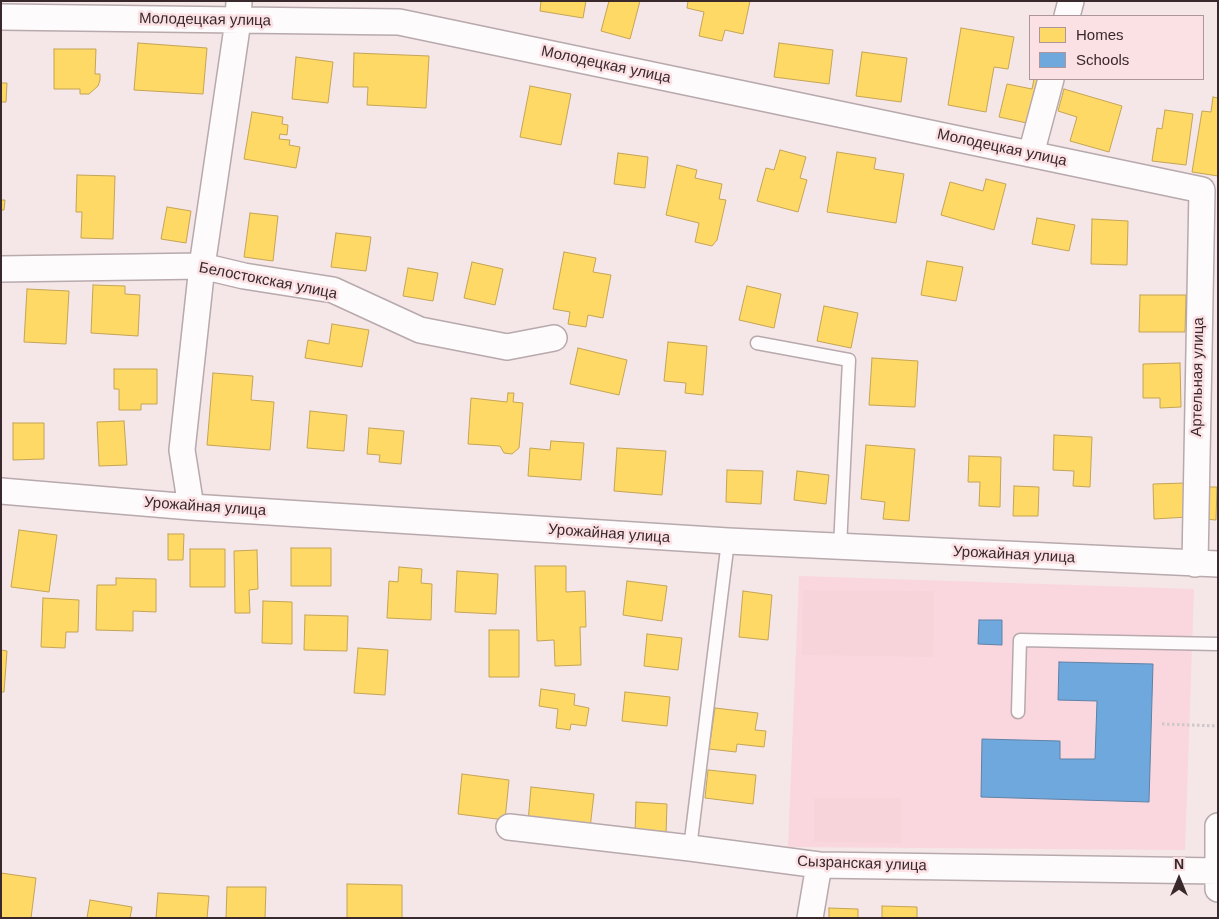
<!DOCTYPE html>
<meta charset="utf-8">
<style>
body{margin:0}
#map{position:relative;width:1219px;height:919px;overflow:hidden;background:#f5e6e8;font-family:Arial,sans-serif}
canvas{display:block}
.frame{position:absolute;inset:0;border:2px solid #39282c;pointer-events:none}
.legend{position:absolute;left:1029px;top:15px;width:175px;height:65px;box-sizing:border-box;background:#fbe0e4;border:1px solid #ad969a;margin:0;padding:6px 9px;list-style:none;font-size:15px;color:#39282c}
.legend li{display:flex;align-items:center;gap:10px;height:25px}
.legend b{width:25px;border:1px solid #ad969a}
.north{position:absolute;left:1154px;top:854px;width:50px;height:50px;-webkit-text-stroke:4px #fbe0e4;paint-order:stroke;rotate:0deg;font-size:14px;font-weight:700;line-height:20px;text-align:center;color:#39282c}
.north::after{content:'';display:block;margin:auto;width:18px;height:22px;background:#39282c;clip-path:polygon(50% 0,100% 100%,50% 72%,0 100%)}
</style>
<div id="map">
<canvas width="1219" height="919"></canvas>
<div class="frame"></div>
<ul class="legend">
<li><b style="height:14px;background:#ffd966"></b>Homes</li>
<li><b style="height:14px;background:#6fa8dc"></b>Schools</li>
</ul>
<div class="north">N</div>
</div>
<script>
const c = document.querySelector('canvas').getContext('2d');
c.lineJoin = 'round';
function paint(path, color) {
  c.fillStyle = color;
  c.fill(path, 'evenodd');
}
function shape(rows) {
  const path = new Path2D();
  for (const r of rows) {
    path.moveTo(r[0], r[1]);
    for (let i = 2; i < r.length; i += 2) path.lineTo(r[i], r[i + 1]);
  }
  return path;
}
function trace(path, color, width, dash) {
  c.strokeStyle = color;
  c.lineWidth = width;
  c.lineCap = dash ? 'butt' : 'round';
  c.setLineDash(dash || []);
  c.stroke(path);
}
function drawText(font, color, halo, rows, align = 'center') {
  c.font = font + ' Arial,sans-serif';
  c.lineWidth = 5;
  c.setLineDash([]);
  c.textBaseline = 'middle';
  c.strokeStyle = halo;
  c.fillStyle = color;
  for (const [text, x, y, turn = 0] of rows) {
    c.save();
    c.translate(x, y);
    c.rotate((+turn || 0) * Math.PI / 180);
    c.textAlign = isNaN(turn) ? turn : align;
    if (halo) c.strokeText(text, 0, 0);
    c.fillText(text, 0, 0);
    c.restore();
  }
}
paint(shape([
 [799,576,1194,589,1185,850,788,847]
]), '#fad7de');
paint(shape([
 [803,590,934,591,933,657,802,655],
 [814,798,901,798,901,843,814,842]
]), '#f7d4da');
const homes = shape([
 [541,1,586,1,583,18,540,11,541,1],
 [609,1,640,1,630,39,601,31,609,1],
 [688,1,750,1,743,34,725,30,722,41,699,36,704,12,687,8,688,1],
 [961,28,1014,37,1008,69,994,67,986,112,948,105,961,28],
 [138,43,207,48,203,94,134,90,138,43],
 [779,43,833,50,829,84,774,77,779,43],
 [54,49,96,49,95,74,100,74,100,80,98,86,89,94,80,94,80,89,54,89,54,49],
 [862,52,907,58,901,102,856,96,862,52],
 [354,53,429,56,426,108,367,105,368,87,353,87,354,53],
 [296,57,333,62,328,103,292,99,296,57],
 [1034,79,1041,79,1036,125,999,117,1007,84,1032,89,1034,79],
 [1,83,7,83,6,102,1,102,1,83],
 [530,86,571,94,561,145,520,137,530,86],
 [1064,89,1122,106,1109,152,1070,141,1077,117,1058,111,1064,89],
 [1213,97,1218,98,1218,176,1192,172,1202,111,1211,112,1213,97],
 [1165,110,1193,114,1186,165,1152,161,1157,128,1162,129,1165,110],
 [252,112,283,117,282,124,288,125,287,135,280,134,279,139,290,140,289,145,300,147,296,168,244,159,252,112],
 [780,150,806,157,800,178,807,180,798,212,757,201,766,168,774,170,780,150],
 [837,152,876,158,874,169,904,174,896,223,827,212,837,152],
 [618,153,648,157,645,188,614,184,618,153],
 [677,165,697,170,695,178,722,184,719,199,726,200,717,240,712,246,695,242,699,223,666,215,677,165],
 [77,175,115,176,113,239,81,238,82,212,76,212,77,175],
 [986,179,1006,184,994,230,941,215,950,182,983,191,986,179],
 [1,200,5,200,4,210,1,210,1,200],
 [167,207,191,211,186,243,161,239,167,207],
 [250,213,278,216,273,261,244,257,250,213],
 [1037,218,1075,225,1069,251,1032,244,1037,218],
 [1092,219,1128,221,1127,265,1091,264,1092,219],
 [336,233,371,237,366,271,331,267,336,233],
 [564,252,596,258,593,272,611,275,603,318,588,315,586,327,568,324,570,312,553,309,564,252],
 [927,261,963,267,956,301,921,295,927,261],
 [472,262,503,269,495,305,464,298,472,262],
 [408,268,438,273,433,301,403,296,408,268],
 [93,285,125,286,125,294,140,295,138,336,91,333,93,285],
 [747,286,781,294,774,328,739,320,747,286],
 [27,289,69,291,66,344,24,342,27,289],
 [1140,295,1186,295,1185,332,1139,332,1140,295],
 [824,306,858,313,851,348,817,341,824,306],
 [332,324,369,330,362,367,305,358,308,340,329,344,332,324],
 [668,342,707,346,703,395,685,393,686,383,664,381,668,342],
 [578,348,627,360,619,395,570,384,578,348],
 [872,358,918,361,915,407,869,405,872,358],
 [1180,363,1181,407,1160,408,1160,398,1143,398,1143,364,1180,363],
 [114,369,157,369,157,404,141,404,141,410,119,410,119,389,114,389,114,369],
 [213,373,253,376,251,400,274,402,270,450,207,445,213,373],
 [508,393,514,393,513,402,523,403,519,448,512,454,504,453,500,446,468,444,471,398,507,402,508,393],
 [310,411,347,415,344,451,307,448,310,411],
 [124,421,127,465,99,466,97,422,124,421],
 [13,423,44,423,44,459,13,460,13,423],
 [369,428,404,431,401,464,379,462,380,455,367,454,369,428],
 [1054,435,1092,437,1090,487,1073,486,1074,471,1053,470,1054,435],
 [551,441,584,443,581,480,528,476,530,448,550,450,551,441],
 [866,445,915,449,909,521,883,519,885,502,861,499,866,445],
 [617,448,666,451,662,495,614,491,617,448],
 [969,456,1001,457,1000,507,979,506,980,482,968,482,969,456],
 [727,470,763,471,761,504,726,502,727,470],
 [797,471,829,475,826,504,794,500,797,471],
 [1186,483,1188,517,1154,519,1153,484,1186,483],
 [1014,486,1039,487,1038,516,1013,516,1014,486],
 [1204,487,1217,487,1216,520,1204,519,1204,487],
 [19,530,57,535,49,592,11,587,19,530],
 [168,534,184,534,183,560,168,560,168,534],
 [291,548,331,548,331,586,291,586,291,548],
 [190,549,225,549,225,587,190,587,190,549],
 [257,550,258,589,249,590,250,613,235,613,234,551,257,550],
 [535,566,566,566,566,592,585,591,586,627,580,627,581,665,555,666,554,640,537,641,535,566],
 [399,567,422,569,421,583,432,584,431,620,387,618,389,581,398,582,399,567],
 [457,571,498,574,496,614,455,612,457,571],
 [116,578,156,579,156,612,133,611,133,631,96,630,97,585,116,585,116,578],
 [627,581,667,586,662,621,623,615,627,581],
 [743,591,772,595,768,640,739,637,743,591],
 [43,598,79,600,78,632,66,632,65,648,41,647,43,598],
 [263,601,292,602,292,644,262,643,263,601],
 [305,615,348,616,347,651,304,650,305,615],
 [489,630,519,630,519,677,489,677,489,630],
 [647,634,682,638,678,670,644,666,647,634],
 [358,648,388,650,385,695,354,693,358,648],
 [1,650,7,651,4,692,1,692,1,650],
 [541,689,575,694,574,705,589,708,586,726,571,724,570,730,556,728,558,709,539,706,541,689],
 [625,692,670,697,667,726,622,721,625,692],
 [715,708,758,713,755,730,766,731,764,747,737,744,736,752,709,749,715,708],
 [708,770,756,775,753,804,705,798,708,770],
 [462,774,509,780,505,820,458,814,462,774],
 [531,787,594,794,590,828,528,822,531,787],
 [636,802,667,804,666,835,635,834,636,802],
 [1,873,36,878,31,918,1,918,1,873],
 [347,884,402,885,402,918,347,918,347,884],
 [227,887,266,887,265,918,226,918,227,887],
 [158,893,209,896,207,918,156,918,158,893],
 [90,900,132,907,130,918,87,918,90,900],
 [882,906,917,907,917,918,882,918,882,906],
 [829,908,858,909,858,918,829,918,829,908]
]);
paint(homes, '#ffd966');
trace(homes, '#c4a455', 1);
const schools = shape([
 [979,620,1002,620,1002,645,978,644,979,620],
 [1059,662,1153,664,1149,802,981,797,982,739,1060,741,1060,759,1095,759,1097,701,1058,700,1059,662]
]);
paint(schools, '#6fa8dc');
trace(schools, '#5f82a7', 1);
const lane = shape([
 [757,343,849,360,840,547],
 [1018,712,1020,640,1218,644],
 [690,848,728,541]
]);
const street = shape([
 [1067,16,1071,1],
 [1,17,399,22,1202,190,1195,564],
 [1031,154,1051,79],
 [1,269,202,266,244,276,333,290,420,330,507,347,554,338],
 [1,491,191,507,728,541,1218,564],
 [191,507,182,450,202,266,238,21,239,1],
 [1218,826,1218,889],
 [509,827,690,848,819,865,1218,871],
 [810,918,819,865]
]);
trace(lane, '#b7a9ac', 15);
trace(street, '#b7a9ac', 28);
trace(shape([
 [1162,724,1218,726]
]), '#cfc8ca', 3, [2.5, 2.5]);
trace(lane, '#fefbfc', 12);
trace(street, '#fefbfc', 25);
drawText('15px', '#39282c', '#fbe0e4', [
 ["Молодецкая улица",205,20,1],
 ["Молодецкая улица",606,65,12],
 ["Молодецкая улица",1002,148,12],
 ["Белостокская улица",268,281,11],
 ["Артельная улица",1198,377,-89],
 ["Урожайная улица",205,507,4],
 ["Урожайная улица",609,534,4],
 ["Урожайная улица",1014,555,3],
 ["Сызранская улица",862,864,2]
]);
</script>
